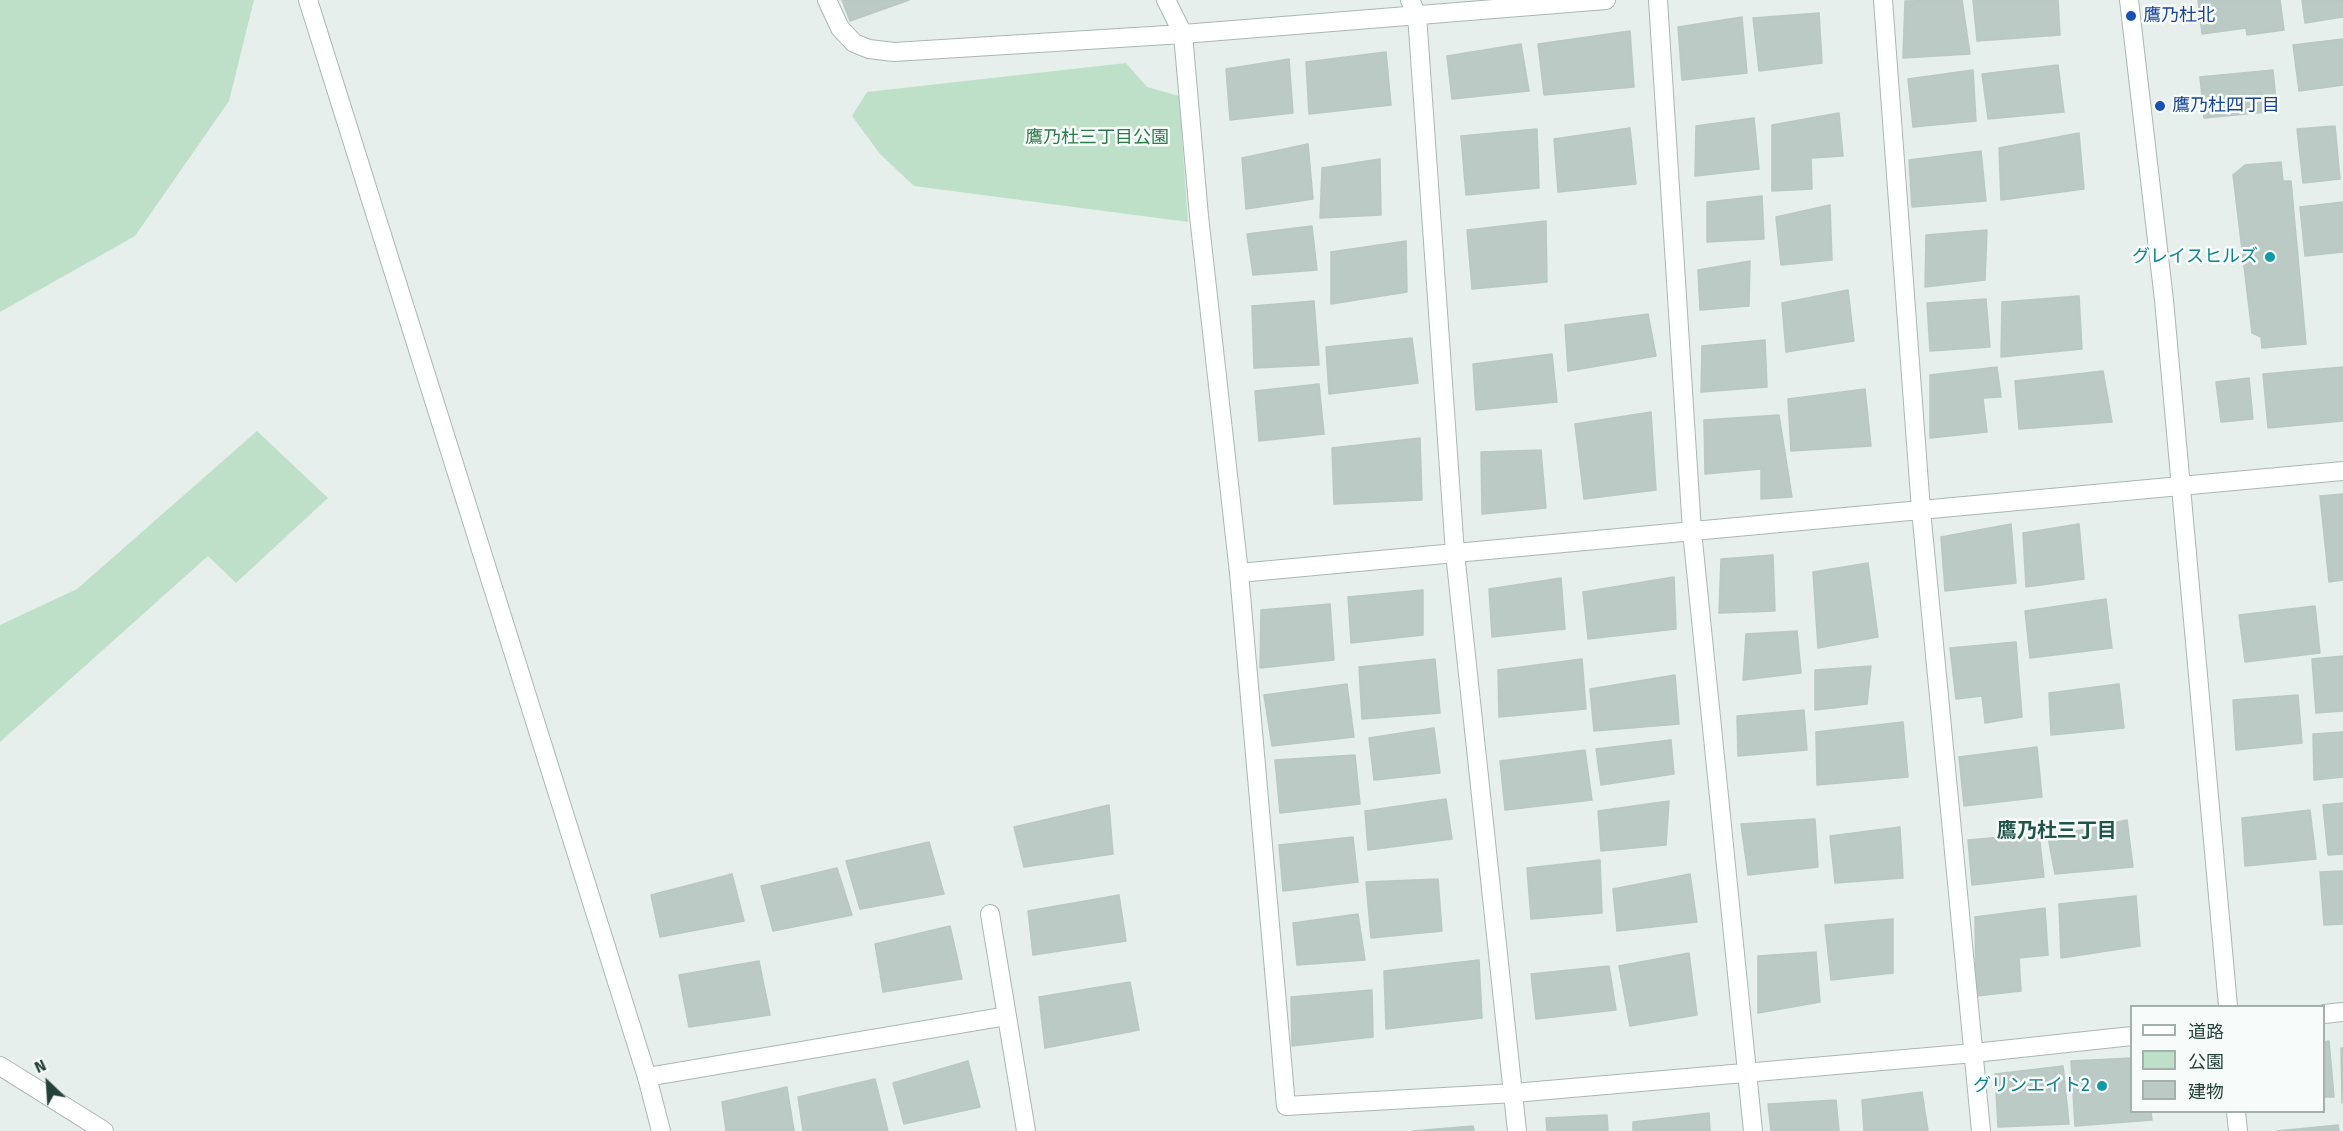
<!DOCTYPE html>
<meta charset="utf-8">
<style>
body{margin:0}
#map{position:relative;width:2343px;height:1131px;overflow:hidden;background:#e6efeb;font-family:"Fira Sans","Noto Sans JP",sans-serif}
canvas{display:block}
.legend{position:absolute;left:2130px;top:1005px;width:195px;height:108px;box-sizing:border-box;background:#f7fbf9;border:2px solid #a3b1ad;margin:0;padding:8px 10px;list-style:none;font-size:18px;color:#24423a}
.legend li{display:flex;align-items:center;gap:12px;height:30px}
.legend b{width:30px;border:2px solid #a3b1ad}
.north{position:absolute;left:18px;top:1053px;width:60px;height:60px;-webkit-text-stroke:4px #f7fbf9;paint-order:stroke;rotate:335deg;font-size:16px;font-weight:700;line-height:24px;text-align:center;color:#24423a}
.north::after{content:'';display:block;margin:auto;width:21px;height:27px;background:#24423a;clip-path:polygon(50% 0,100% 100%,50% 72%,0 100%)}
</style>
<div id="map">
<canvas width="2343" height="1131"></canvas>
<ul class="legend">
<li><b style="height:8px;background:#fff"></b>道路</li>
<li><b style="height:16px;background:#bfe0c8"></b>公園</li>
<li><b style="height:16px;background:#bbcac4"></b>建物</li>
</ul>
<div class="north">N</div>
</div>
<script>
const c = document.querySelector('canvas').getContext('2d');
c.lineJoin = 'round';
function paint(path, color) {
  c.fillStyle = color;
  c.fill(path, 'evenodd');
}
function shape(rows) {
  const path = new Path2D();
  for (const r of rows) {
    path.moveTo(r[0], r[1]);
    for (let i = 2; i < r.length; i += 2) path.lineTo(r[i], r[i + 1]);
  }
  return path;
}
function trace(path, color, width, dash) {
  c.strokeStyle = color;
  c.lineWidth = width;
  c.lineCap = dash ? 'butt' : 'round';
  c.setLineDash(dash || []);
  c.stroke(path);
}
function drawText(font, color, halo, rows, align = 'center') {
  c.font = font + ' "Fira Sans","Noto Sans JP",sans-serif';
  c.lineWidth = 5;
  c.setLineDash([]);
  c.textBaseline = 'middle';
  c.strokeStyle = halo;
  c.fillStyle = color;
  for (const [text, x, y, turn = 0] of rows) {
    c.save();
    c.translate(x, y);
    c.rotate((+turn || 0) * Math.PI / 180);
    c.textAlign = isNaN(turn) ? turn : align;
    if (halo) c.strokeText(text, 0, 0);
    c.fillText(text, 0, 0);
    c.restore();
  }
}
paint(shape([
 [0,0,254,0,229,101,135,236,0,312],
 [1126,63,1147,87,1179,96,1188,222,914,186,880,154,852,116,867,92],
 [257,431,328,498,236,583,208,556,0,742,0,625,77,589]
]), '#bfe0c8');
const building = shape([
 [842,0,909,0,850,21,842,0],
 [1962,0,1970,54,1903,58,1905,1,1962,0],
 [1973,0,2058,0,2060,35,1977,41,1973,0],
 [2198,0,2280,0,2284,30,2247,35,2246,28,2202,34,2198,0],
 [2302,0,2343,0,2343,17,2305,23,2302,0],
 [1819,13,1822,63,1759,71,1753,18,1819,13],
 [1742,17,1747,73,1682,80,1678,27,1742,17],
 [1630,31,1634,87,1544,95,1538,44,1630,31],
 [2343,39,2343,85,2299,91,2293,45,2343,39],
 [1521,44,1529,91,1452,99,1447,56,1521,44],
 [1386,52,1391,105,1309,114,1306,62,1386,52],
 [1289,59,1293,113,1230,120,1226,69,1289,59],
 [2058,65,2064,112,1988,119,1982,74,2058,65],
 [1973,70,1976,121,1913,127,1908,79,1973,70],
 [2273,70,2277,111,2204,118,2200,77,2273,70],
 [1839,113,1843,156,1811,158,1812,189,1772,191,1772,125,1839,113],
 [1754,118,1759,169,1695,176,1696,126,1754,118],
 [2335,126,2340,179,2303,183,2297,129,2335,126],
 [1630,128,1636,184,1558,192,1554,139,1630,128],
 [1537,129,1539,188,1466,195,1461,136,1537,129],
 [2079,133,2084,189,2001,200,1999,148,2079,133],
 [1308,144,1313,199,1246,209,1242,158,1308,144],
 [1981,151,1986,201,1912,207,1909,160,1981,151],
 [1380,159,1381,215,1320,218,1322,168,1380,159],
 [2281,162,2283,181,2291,181,2306,344,2262,348,2261,337,2252,333,2233,175,2245,165,2281,162],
 [1762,196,1764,239,1707,242,1707,202,1762,196],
 [2343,202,2343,252,2305,256,2300,207,2343,202],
 [1830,205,1832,260,1781,265,1776,217,1830,205],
 [1546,221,1547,282,1472,289,1467,230,1546,221],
 [1312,226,1317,270,1253,275,1247,234,1312,226],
 [1987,230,1985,280,1925,287,1926,235,1987,230],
 [1406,241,1407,292,1331,304,1331,252,1406,241],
 [1750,261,1749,306,1700,310,1698,270,1750,261],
 [1848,290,1854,341,1786,352,1782,303,1848,290],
 [2079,296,2082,349,2001,357,2002,302,2079,296],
 [1986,299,1990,347,1930,351,1927,303,1986,299],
 [1314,301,1319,365,1254,368,1252,306,1314,301],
 [1648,314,1656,356,1568,371,1565,325,1648,314],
 [1412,338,1418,383,1329,394,1326,347,1412,338],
 [1765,340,1767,387,1701,392,1702,346,1765,340],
 [1552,354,1557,402,1476,410,1473,364,1552,354],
 [1997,367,2001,397,1983,398,1987,432,1930,438,1930,375,1997,367],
 [2343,367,2343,421,2268,428,2263,374,2343,367],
 [2103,371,2112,422,2019,429,2015,381,2103,371],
 [2249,378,2253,419,2221,422,2216,382,2249,378],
 [1319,384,1324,434,1259,441,1255,391,1319,384],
 [1865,389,1871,446,1791,451,1788,399,1865,389],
 [1651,412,1656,490,1584,499,1575,424,1651,412],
 [1779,415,1792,497,1761,499,1761,469,1705,474,1704,420,1779,415],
 [1420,438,1422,500,1334,504,1332,448,1420,438],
 [1541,450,1546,508,1482,514,1481,452,1541,450],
 [2343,494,2343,580,2329,582,2320,496,2343,494],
 [2011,524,2016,583,1945,591,1941,537,2011,524],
 [2079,524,2084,579,2026,587,2023,533,2079,524],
 [1773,555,1775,611,1719,613,1721,559,1773,555],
 [1868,563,1878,637,1818,648,1813,572,1868,563],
 [1674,577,1676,629,1588,639,1583,592,1674,577],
 [1561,578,1565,629,1492,637,1489,589,1561,578],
 [1423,590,1423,635,1351,643,1348,597,1423,590],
 [2106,599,2112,648,2030,658,2025,611,2106,599],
 [1330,604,1334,660,1260,668,1261,610,1330,604],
 [2315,606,2320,653,2245,662,2239,615,2315,606],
 [1797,631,1801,673,1743,680,1746,634,1797,631],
 [2016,642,2022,717,1985,723,1982,696,1956,699,1950,648,2016,642],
 [2343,656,2343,711,2316,713,2312,659,2343,656],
 [1435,659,1440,713,1362,719,1359,667,1435,659],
 [1582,659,1586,709,1499,717,1498,670,1582,659],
 [1871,666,1867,704,1815,710,1815,670,1871,666],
 [1675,675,1679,724,1594,731,1590,689,1675,675],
 [1347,684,1354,737,1272,746,1264,695,1347,684],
 [2119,684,2124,728,2051,735,2049,693,2119,684],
 [2298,695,2302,743,2236,750,2233,700,2298,695],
 [1804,710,1807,750,1738,756,1737,716,1804,710],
 [1903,722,1908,777,1817,785,1816,732,1903,722],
 [1434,728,1440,773,1374,780,1369,738,1434,728],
 [2343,732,2343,777,2314,780,2313,734,2343,732],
 [1671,740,1674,774,1601,785,1596,749,1671,740],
 [2037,747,2042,797,1964,806,1959,757,2037,747],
 [1585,750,1592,800,1505,810,1500,761,1585,750],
 [1355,755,1360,804,1280,813,1275,760,1355,755],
 [1446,799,1452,839,1368,850,1365,811,1446,799],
 [1669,801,1666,845,1601,851,1598,811,1669,801],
 [2343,803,2343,854,2328,855,2323,805,2343,803],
 [1109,805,1113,854,1024,867,1014,827,1109,805],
 [2310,810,2316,859,2245,866,2242,818,2310,810],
 [1815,819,1818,867,1748,875,1741,824,1815,819],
 [2127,820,2133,867,2055,874,2048,837,2127,820],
 [1900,827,1903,878,1835,883,1830,836,1900,827],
 [2039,834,2044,877,1972,885,1968,840,2039,834],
 [1353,837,1358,882,1283,891,1279,845,1353,837],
 [929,842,944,894,860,909,846,861,929,842],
 [1600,860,1602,913,1531,919,1527,868,1600,860],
 [837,868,852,915,773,931,761,886,837,868],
 [2343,871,2343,924,2324,925,2320,872,2343,871],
 [732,874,744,921,660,937,651,895,732,874],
 [1690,874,1697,922,1617,931,1613,889,1690,874],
 [1438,879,1442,931,1371,938,1366,882,1438,879],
 [1119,895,1126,941,1033,955,1028,911,1119,895],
 [2136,896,2140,946,2061,958,2059,904,2136,896],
 [2045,908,2048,955,2019,958,2021,991,1976,996,1975,917,2045,908],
 [1358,914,1365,960,1297,965,1293,923,1358,914],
 [1893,919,1893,973,1831,980,1825,925,1893,919],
 [950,926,962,979,883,992,875,944,950,926],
 [1816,952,1820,1002,1758,1013,1758,956,1816,952],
 [1689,953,1697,1015,1630,1026,1619,966,1689,953],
 [1479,960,1482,1018,1386,1029,1384,971,1479,960],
 [759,961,770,1015,689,1027,679,975,759,961],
 [1609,966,1616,1010,1536,1019,1531,974,1609,966],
 [1130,982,1139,1030,1045,1048,1039,997,1130,982],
 [1372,990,1373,1037,1292,1046,1291,997,1372,990],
 [2329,1041,2334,1097,2324,1097,2324,1042,2329,1041],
 [2341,1048,2343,1048,2342,1103,2341,1048],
 [2132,1058,2132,1112,2151,1112,2152,1120,2075,1126,2071,1061,2132,1058],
 [968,1061,980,1107,904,1124,893,1083,968,1061],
 [2063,1066,2069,1124,1998,1127,1995,1074,2063,1066],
 [875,1079,888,1131,803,1131,798,1097,875,1079],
 [787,1087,794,1131,726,1131,722,1102,787,1087],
 [1922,1092,1928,1131,1864,1131,1862,1100,1922,1092],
 [1836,1100,1839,1131,1771,1131,1768,1104,1836,1100],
 [1709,1113,1710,1131,1633,1131,1633,1122,1709,1113],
 [1607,1115,1608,1131,1547,1131,1546,1118,1607,1115],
 [2338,1125,2339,1131,2277,1131,2338,1125],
 [1473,1126,1474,1131,1413,1131,1473,1126]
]);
paint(building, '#bbcac4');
trace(building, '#b8c9c2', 1.5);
const minor = shape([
 [827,0,840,28,854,43,869,49,894,52,1183,34,1606,0],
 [1166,0,1183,34,1199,216,1239,573,1286,1106,1514,1093,1974,1053,2132,1036],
 [1410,0,1417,15,1455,553,1517,1131],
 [1658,0,1692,531,1753,1131],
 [1883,0,1921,510,1981,1131],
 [1239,573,2343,471],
 [990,914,1026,1131],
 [2324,1014,2343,1012],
 [647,1077,1007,1016]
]);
const tertiary = shape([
 [308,0,647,1077,661,1131],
 [2129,0,2164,300,2228,1006],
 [0,1066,104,1131],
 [2236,1112,2238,1131]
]);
trace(minor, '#a8b8b2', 20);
trace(tertiary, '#a8b8b2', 20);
trace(minor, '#fff', 18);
trace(tertiary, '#fff', 18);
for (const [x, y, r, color] of [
 [2131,16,6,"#1a4fb4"],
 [2160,106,6,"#1a4fb4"],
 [2270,257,6,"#0f9aa8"],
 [2102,1086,6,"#0f9aa8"]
]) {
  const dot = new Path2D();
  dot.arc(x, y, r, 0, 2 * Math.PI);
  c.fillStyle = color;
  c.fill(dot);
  trace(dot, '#f7fbf9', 2);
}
drawText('18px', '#164399', '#f7fbf9', [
 ["鷹乃杜北",2143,16],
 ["鷹乃杜四丁目",2172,106]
], 'left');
drawText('18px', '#2d7a4b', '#f7fbf9', [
 ["鷹乃杜三丁目公園",1097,138]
]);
drawText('18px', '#0d838f', '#f7fbf9', [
 ["グレイスヒルズ",2258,257],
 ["グリンエイト2",2090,1086]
], 'right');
drawText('bold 20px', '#1f5548', '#f7fbf9', [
 ["鷹乃杜三丁目",2057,831]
]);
</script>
